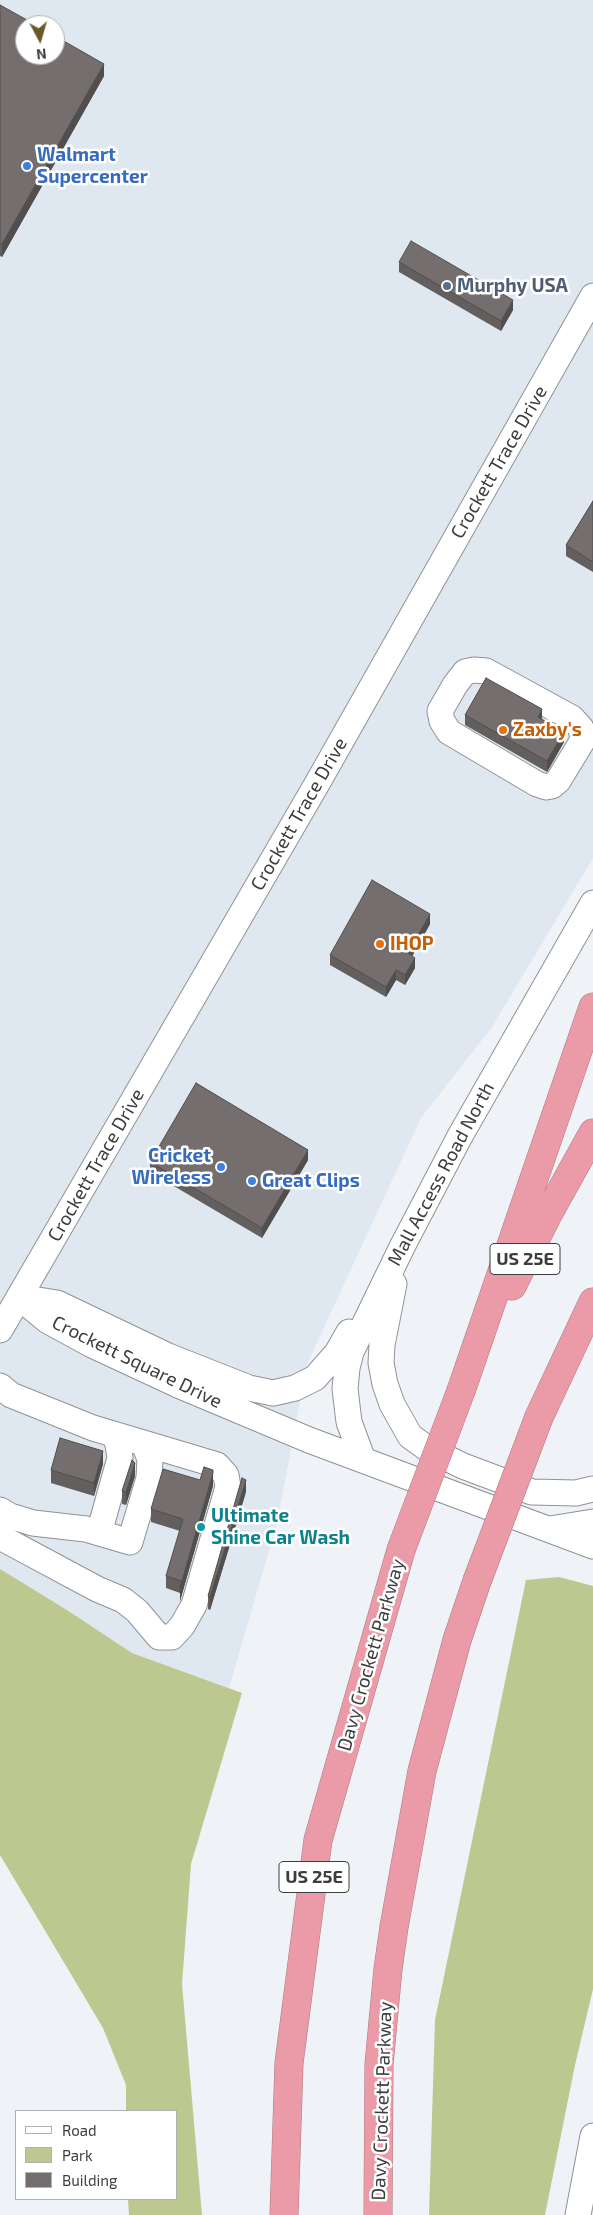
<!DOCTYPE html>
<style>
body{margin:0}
#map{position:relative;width:593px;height:2215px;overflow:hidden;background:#eff2f6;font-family:"Exo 2",sans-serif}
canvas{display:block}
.legend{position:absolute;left:15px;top:2110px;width:162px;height:90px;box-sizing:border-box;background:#fff;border:1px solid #b1b1b2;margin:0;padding:6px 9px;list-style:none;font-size:15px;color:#3b3d3e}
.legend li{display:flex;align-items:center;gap:10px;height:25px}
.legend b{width:25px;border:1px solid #b1b1b2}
.north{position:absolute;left:15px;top:15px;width:50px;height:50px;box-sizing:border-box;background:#fff;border:1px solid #b1b1b2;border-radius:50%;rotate:174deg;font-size:14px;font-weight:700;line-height:20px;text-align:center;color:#3b3d3e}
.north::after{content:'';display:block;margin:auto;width:18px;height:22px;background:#6e5727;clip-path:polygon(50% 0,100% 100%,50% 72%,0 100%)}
</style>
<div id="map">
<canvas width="593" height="2215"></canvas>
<ul class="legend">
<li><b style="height:6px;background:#fff"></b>Road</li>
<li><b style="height:14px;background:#bcc88f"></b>Park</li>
<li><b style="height:14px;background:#746f6e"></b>Building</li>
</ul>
<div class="north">N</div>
</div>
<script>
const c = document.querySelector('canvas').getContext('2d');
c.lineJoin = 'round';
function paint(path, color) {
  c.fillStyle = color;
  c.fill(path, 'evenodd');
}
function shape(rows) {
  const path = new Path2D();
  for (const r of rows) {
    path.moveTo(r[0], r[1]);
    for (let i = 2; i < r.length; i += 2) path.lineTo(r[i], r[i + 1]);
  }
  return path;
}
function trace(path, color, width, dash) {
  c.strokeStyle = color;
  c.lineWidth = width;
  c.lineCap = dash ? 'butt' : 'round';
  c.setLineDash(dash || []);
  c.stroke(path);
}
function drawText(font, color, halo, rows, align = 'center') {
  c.font = font + ' "Exo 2",sans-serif';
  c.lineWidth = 5;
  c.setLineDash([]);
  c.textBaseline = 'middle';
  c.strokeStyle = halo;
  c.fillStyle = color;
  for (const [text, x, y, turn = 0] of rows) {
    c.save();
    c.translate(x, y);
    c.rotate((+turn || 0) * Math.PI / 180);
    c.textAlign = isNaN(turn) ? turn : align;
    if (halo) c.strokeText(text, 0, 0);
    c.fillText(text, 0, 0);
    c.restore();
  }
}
paint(shape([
 [0,0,593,0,593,858,492,1027,421,1118,307,1364,277,1523,229,1688,132,1653,67,1610,0,1569],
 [25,25,55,25,55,55,25,55]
]), '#dfe7f0');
paint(shape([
 [0,1569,67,1610,132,1653,242,1693,191,1864,182,1984,202,2215,129,2215,128,2199,176,2199,176,2111,126,2111,126,2085,103,2028,0,1855],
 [559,1577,593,1586,593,1989,575,2065,545,2215,429,2215,435,2020,526,1580]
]), '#bcc88f');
const minor = shape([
 [474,670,486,671,572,718,581,728,583,740,558,781,552,786,546,787,537,784,449,732,442,721,440,711,455,685,465,672,474,670],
 [394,1284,382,1345,381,1363,385,1384,392,1404,410,1436,428,1449,463,1466,532,1492,576,1493,593,1489],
 [19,1297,48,1321,92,1345,178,1385,309,1440,593,1546],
 [19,1297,57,1303,168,1356,249,1388,273,1393,295,1388,315,1378,337,1353,349,1332],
 [0,1330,318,782,593,296],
 [0,1386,11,1395,93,1428,217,1465,226,1475,228,1487,194,1605,182,1626,172,1637,159,1637,137,1611,123,1600,97,1589,0,1537],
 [363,1460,349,1422,345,1389,347,1368,351,1352,403,1245,460,1136,593,903],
 [0,1510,10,1516,33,1523,86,1529,130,1542,149,1478,150,1459,144,1444],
 [550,1529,593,1522],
 [99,1533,120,1458,118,1444,114,1435],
 [578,2215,593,2136]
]);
const highway = shape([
 [512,1286,547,1216,593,1133],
 [462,1388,593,1007],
 [539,1417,593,1302],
 [284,2215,289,2063,318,1840,401,1550],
 [378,2215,379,2064,388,1969,394,1927,422,1771,457,1640,477,1581]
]);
trace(minor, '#8f9295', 27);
trace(highway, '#ad7983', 29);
trace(minor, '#fff', 25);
trace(highway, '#eb9aa8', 28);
const highwayBridge = shape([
 [401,1550,462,1388],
 [477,1581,539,1417]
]);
trace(highwayBridge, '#ad7983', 29, []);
trace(highwayBridge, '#eb9aa8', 28);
paint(shape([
 [0,5,104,76,2,257,0,256],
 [399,262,513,310,501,331,399,272],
 [593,501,593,572,566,556,566,545],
 [465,715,542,719,542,720,564,742,547,772,465,725],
 [430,924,412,956,415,968,405,985,396,980,386,997,330,965,330,955],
 [308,1160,262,1238,150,1172,150,1162],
 [103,1464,94,1496,51,1483,51,1470],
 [135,1476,126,1505,122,1504,122,1491],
 [213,1486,180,1601,180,1593,166,1588,166,1576,180,1531,151,1522,151,1509],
 [246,1492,210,1610,208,1609,208,1596]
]), '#645f5f');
paint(shape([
 [104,64,104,76,2,257,2,244],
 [513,300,513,310,501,331,501,321],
 [542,709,542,719,538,728,538,717],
 [564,732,564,742,547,772,547,761],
 [430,914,430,924,408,964,408,953],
 [415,958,415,968,405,985,405,975],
 [396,970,396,980,386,997,386,987],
 [308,1150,308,1160,262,1238,262,1228],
 [103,1451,103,1464,94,1496,94,1483],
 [135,1463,135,1476,126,1505,126,1492],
 [213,1473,213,1486,180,1601,180,1588],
 [246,1480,246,1492,210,1610,210,1597]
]), '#514e4d');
const building = shape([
 [0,5,36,25,25,25,25,55,55,55,55,36,104,64,2,244,0,243,0,5],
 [411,241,513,300,501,321,399,262,411,241],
 [593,501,593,562,566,545,593,501],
 [486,678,542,709,538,717,564,732,547,761,465,715,486,678],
 [372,880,430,914,408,953,415,958,405,975,396,970,386,987,330,955,372,880],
 [196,1083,308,1150,262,1228,150,1162,196,1083],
 [60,1438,103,1451,94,1483,51,1470,60,1438],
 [132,1460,135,1463,126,1492,122,1491,132,1460],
 [204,1467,213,1470,213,1473,180,1588,182,1581,166,1576,183,1519,151,1509,163,1469,200,1480,204,1467],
 [242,1478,246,1480,210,1597,208,1596,242,1478]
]);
paint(building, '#746f6e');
trace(building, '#514e4d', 1);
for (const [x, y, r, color] of [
 [27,166,5,"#3f7fe0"],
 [447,286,5,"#5c6f8a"],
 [503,730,5,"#e8710a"],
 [380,944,5,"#e8710a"],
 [221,1167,5,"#3f7fe0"],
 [252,1181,5,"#3f7fe0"],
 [201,1527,5,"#0f9aa8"]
]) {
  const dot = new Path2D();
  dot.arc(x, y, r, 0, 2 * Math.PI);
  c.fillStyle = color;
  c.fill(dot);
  trace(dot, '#fff', 2);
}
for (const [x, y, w] of [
 [525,1259,70],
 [314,1877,70]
]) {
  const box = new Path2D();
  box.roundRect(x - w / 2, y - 15.5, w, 31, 4);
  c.fillStyle = '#fff';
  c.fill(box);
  trace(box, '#3b3d3e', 1);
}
drawText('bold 18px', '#3b3d3e', null, [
 ["US 25E",525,1259],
 ["US 25E",314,1877]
]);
drawText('bold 19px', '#366cbe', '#fff', [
 ["Walmart",37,155],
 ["Supercenter",37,177],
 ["Cricket",211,1156,"right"],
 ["Wireless",211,1178,"right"],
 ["Great Clips",262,1181]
], 'left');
drawText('bold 19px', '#4e5e75', '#fff', [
 ["Murphy USA",457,286]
], 'left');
drawText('19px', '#3b3d3e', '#fff', [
 ["Crockett Trace Drive",499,462,-60],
 ["Crockett Trace Drive",299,814,-60],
 ["Crockett Trace Drive",96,1165,-60],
 ["Mall Access Road North",441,1174,-62],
 ["Crockett Square Drive",137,1362,26],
 ["Davy Crockett Parkway",371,1655,-74],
 ["Davy Crockett Parkway",382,2101,-88]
]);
drawText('bold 19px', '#c56008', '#fff', [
 ["Zaxby's",513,730],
 ["IHOP",390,944]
], 'left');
drawText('bold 19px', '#0d838f', '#fff', [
 ["Ultimate",211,1516],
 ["Shine Car Wash",211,1538]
], 'left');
</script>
